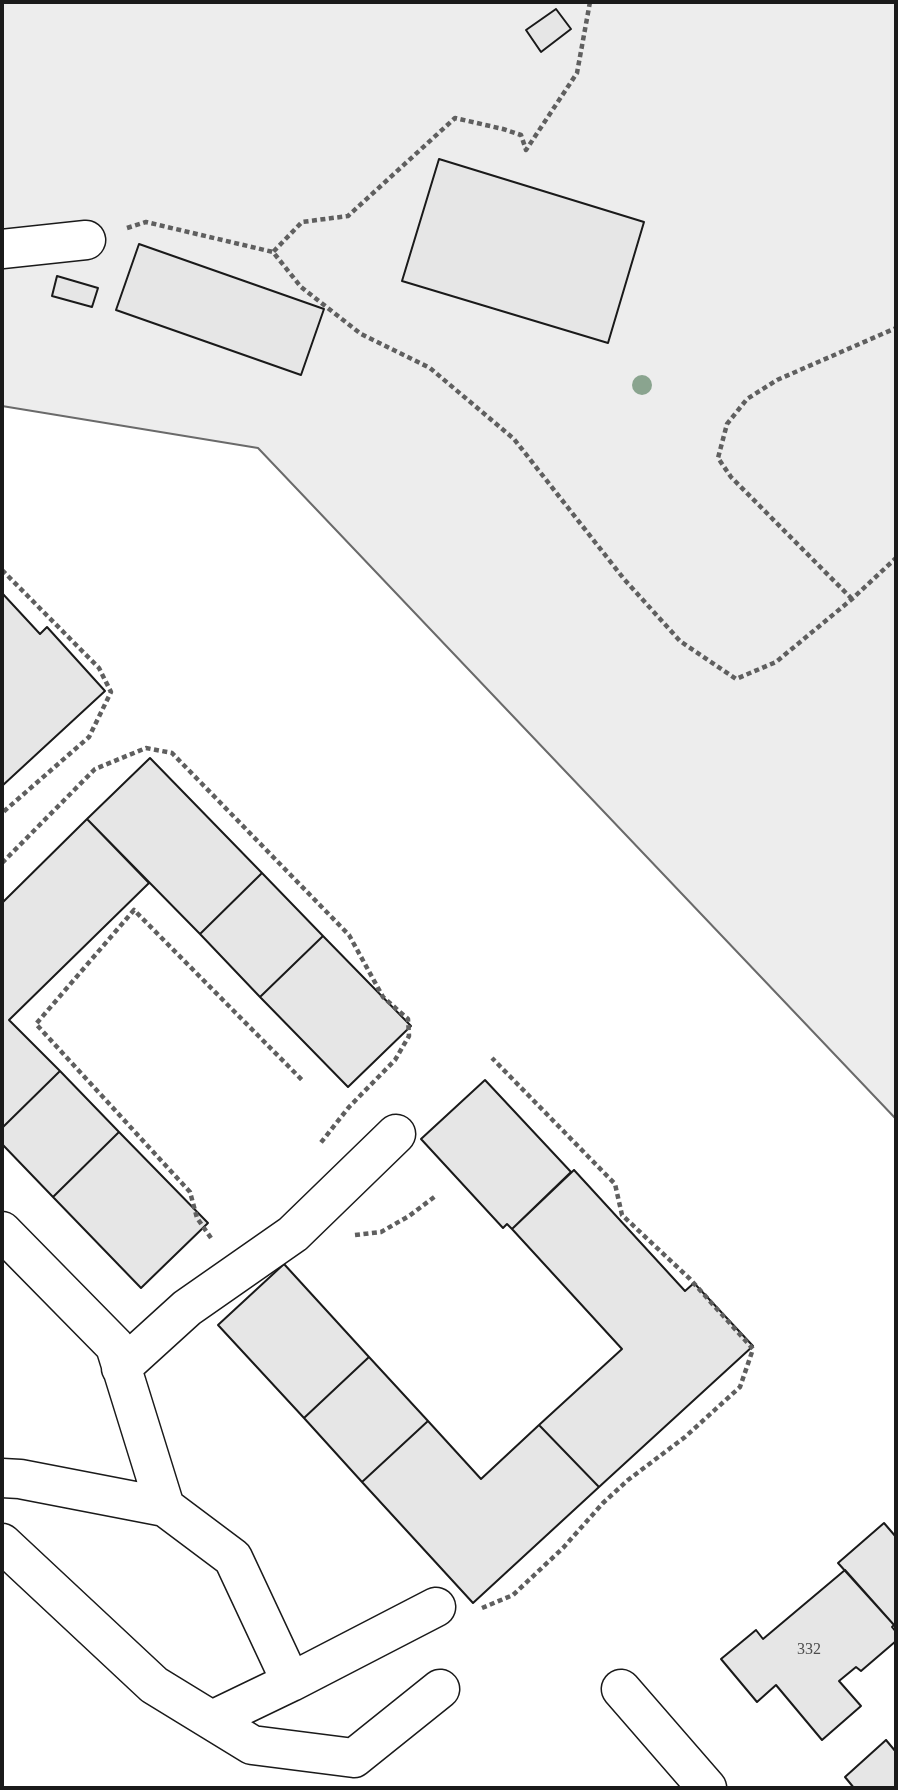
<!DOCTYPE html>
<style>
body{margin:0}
#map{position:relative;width:898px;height:1790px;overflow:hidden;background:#fff;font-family:"Times New Roman",serif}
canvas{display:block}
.frame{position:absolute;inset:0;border:4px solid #1a1a1a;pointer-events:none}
</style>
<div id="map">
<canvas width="898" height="1790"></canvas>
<div class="frame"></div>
</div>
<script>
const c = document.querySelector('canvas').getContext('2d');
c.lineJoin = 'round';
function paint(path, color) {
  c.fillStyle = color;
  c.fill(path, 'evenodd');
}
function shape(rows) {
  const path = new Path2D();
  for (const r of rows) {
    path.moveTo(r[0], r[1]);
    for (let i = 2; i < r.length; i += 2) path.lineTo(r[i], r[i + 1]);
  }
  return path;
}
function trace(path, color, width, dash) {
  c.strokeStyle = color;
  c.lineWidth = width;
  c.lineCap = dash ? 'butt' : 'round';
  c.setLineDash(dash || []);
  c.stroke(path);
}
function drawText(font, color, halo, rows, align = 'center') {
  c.font = font + ' "Times New Roman",serif';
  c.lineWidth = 5;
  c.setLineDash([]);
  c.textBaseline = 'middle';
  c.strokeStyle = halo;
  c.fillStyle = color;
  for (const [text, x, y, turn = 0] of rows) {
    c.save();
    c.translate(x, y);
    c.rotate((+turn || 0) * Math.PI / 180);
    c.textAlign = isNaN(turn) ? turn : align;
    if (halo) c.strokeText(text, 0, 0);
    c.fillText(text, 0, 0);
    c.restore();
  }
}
const built = shape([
 [2,2,896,2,896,1119,258,448,2,406,2,2]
]);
paint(built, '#ededed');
trace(built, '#6a6a6a', 2);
const building = shape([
 [556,9,571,29,541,52,526,30,556,9],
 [439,159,644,222,608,343,402,281,439,159],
 [139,244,324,309,301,375,116,310,139,244],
 [57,276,98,288,92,307,52,296,57,276],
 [2,593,40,634,47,627,105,691,2,786,2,593],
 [150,758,262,873,200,934,87,819,150,758],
 [87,819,149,883,9,1020,60,1071,2,1128,2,903,87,819],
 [262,873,323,936,260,997,200,934,262,873],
 [323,936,411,1026,348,1087,260,997,323,936],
 [60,1071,119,1132,53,1197,2,1144,2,1128,60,1071],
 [485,1080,571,1172,512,1229,507,1224,503,1228,421,1139,485,1080],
 [119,1132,208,1223,141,1288,53,1197,119,1132],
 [574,1170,685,1291,694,1283,753,1346,599,1487,539,1425,622,1349,512,1229,574,1170],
 [284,1264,369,1357,304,1418,218,1325,284,1264],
 [369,1357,428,1421,362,1482,304,1418,369,1357],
 [428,1421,481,1479,539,1425,599,1487,473,1603,362,1482,428,1421],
 [884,1523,896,1537,896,1623,894,1625,838,1563,884,1523],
 [845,1570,894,1625,892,1627,896,1632,896,1641,861,1671,856,1667,839,1681,861,1706,822,1740,776,1685,757,1702,721,1659,756,1630,763,1639,845,1570],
 [886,1740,896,1752,896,1788,854,1788,845,1777,886,1740]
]);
paint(building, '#e6e6e6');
trace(building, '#1a1a1a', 2);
const minor = shape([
 [2,249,86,240],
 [2,1231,115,1346,165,1507],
 [121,1368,187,1308,293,1234,396,1134],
 [2,1478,20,1479,165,1507,233,1558,291,1682],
 [2,1543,154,1685,252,1745,354,1758,440,1689],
 [621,1689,707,1788],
 [212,1720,291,1682,436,1607]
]);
trace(minor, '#1a1a1a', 41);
trace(shape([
 [590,2,577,73,526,150,521,135,503,129,455,118,348,216,302,222,273,252,301,287,361,334,430,368,514,439,624,579,680,641,736,679,776,662,852,599,896,558],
 [127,228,146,222,273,252],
 [2,570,99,668,111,692,89,737,2,813],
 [852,599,731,477,718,458,727,424,747,399,777,380,896,328],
 [2,863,95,769,146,748,172,753,349,935,383,997,408,1019,409,1036,395,1060,349,1107,319,1145],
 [355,1235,381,1232,409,1216,437,1195],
 [211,1238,197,1218,190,1192,36,1024,134,910,304,1082],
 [482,1608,513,1595,563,1548,603,1503,628,1480,685,1437,740,1387,753,1349,690,1279,622,1215,615,1184,492,1058]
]), '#5f5f5f', 4.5, [5, 3.5]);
trace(minor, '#fff', 38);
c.fillStyle = '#8aa48f';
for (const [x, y] of [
 [642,385]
]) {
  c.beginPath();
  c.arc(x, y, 10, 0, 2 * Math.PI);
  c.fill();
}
drawText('16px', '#4d4d4d', null, [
 ["332",809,1650]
]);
</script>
